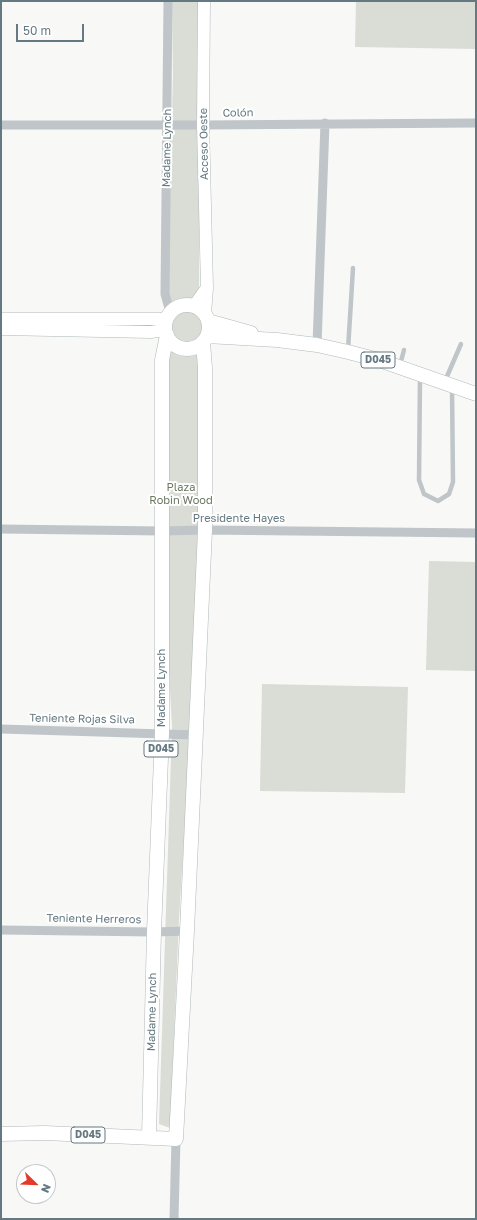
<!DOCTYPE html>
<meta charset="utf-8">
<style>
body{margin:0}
#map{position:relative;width:477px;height:1220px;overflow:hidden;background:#f8f8f6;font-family:"Golos Text",sans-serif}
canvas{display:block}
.frame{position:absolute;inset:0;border:2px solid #647981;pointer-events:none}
.north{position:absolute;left:16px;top:1164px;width:40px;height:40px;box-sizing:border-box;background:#fff;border:1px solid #c1c9cd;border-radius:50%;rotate:113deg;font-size:11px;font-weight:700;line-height:16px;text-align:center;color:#647981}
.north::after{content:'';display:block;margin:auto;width:14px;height:18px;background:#e33a2c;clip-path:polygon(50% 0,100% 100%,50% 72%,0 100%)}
.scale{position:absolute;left:16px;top:24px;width:68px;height:18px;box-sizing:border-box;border:2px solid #647981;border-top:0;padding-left:5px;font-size:12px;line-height:14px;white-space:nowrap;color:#647981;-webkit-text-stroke:3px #fff;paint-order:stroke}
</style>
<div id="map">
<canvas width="477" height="1220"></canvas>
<div class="frame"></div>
<div class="north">N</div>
<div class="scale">50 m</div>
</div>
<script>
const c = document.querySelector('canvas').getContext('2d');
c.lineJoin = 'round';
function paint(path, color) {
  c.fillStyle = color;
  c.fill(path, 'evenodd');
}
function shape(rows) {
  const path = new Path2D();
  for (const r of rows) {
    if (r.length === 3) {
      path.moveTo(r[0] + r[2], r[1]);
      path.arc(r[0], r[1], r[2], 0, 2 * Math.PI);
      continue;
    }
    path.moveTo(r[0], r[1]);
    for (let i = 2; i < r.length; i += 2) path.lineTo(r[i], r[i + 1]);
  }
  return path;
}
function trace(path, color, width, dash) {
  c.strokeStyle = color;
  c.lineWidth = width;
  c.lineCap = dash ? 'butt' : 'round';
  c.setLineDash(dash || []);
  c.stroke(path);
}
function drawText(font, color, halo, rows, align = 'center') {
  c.font = font + ' "Golos Text",sans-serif';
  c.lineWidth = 4;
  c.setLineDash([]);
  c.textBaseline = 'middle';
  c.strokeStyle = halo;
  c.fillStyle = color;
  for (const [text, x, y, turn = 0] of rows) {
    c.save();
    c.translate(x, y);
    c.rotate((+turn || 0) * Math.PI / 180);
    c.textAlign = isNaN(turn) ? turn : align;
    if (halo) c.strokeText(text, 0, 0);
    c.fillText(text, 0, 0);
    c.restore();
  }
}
paint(shape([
 [172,1,200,1,199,304,193,301,185,300,178,302,172,305,167,310,173,75],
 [356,1,476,1,476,49,355,47],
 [186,327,17],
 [164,338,169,346,183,351,198,348,201,524,191,726,179,919,170,1128,159,1124,172,727,161,524,159,339],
 [429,561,476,562,476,671,426,670],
 [262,684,408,687,405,793,260,791]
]), '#d9ddd5');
const secondary = shape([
 [204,1,203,125,207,288,205,314],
 [194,306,206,289],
 [1,319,167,319],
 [1,329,151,332,165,330]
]);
const primary = shape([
 [187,327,22],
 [208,321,251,333],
 [207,336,277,340,317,345,348,352,379,360,476,394],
 [1,1134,45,1133,176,1139,187,931,205,530,205,368,203,342],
 [149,1137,154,932,162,733,162,360,167,335]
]);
trace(secondary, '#afb8bb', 13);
trace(primary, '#b1b8bb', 15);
trace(shape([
 [348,350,353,268],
 [400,365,404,350],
 [420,376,419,480,424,494,438,501,449,494,453,482,452,387],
 [445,381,461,344]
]), '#bfc5c8', 4.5);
trace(shape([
 [168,1,165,294,170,312],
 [1,125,203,125,476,123],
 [317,345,325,123],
 [1,529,162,531,205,530,476,533],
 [1,729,196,735],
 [1,930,154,932,187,931],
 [174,1219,176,1139]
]), '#bfc5c8', 9);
trace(secondary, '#fff', 12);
trace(primary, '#fff', 14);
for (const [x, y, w] of [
 [378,360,34],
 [161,749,34],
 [88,1135,34]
]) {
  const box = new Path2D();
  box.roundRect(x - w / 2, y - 8, w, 16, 3);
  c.fillStyle = '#fff';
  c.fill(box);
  trace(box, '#647981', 1);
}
drawText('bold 10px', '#647981', null, [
 ["D045",378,360],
 ["D045",161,749],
 ["D045",88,1135]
]);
drawText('11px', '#647981', '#fff', [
 ["Colón",238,113,-1],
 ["Acceso Oeste",204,144,-91],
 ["Madame Lynch",167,148,-89],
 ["Presidente Hayes",239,519],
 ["Madame Lynch",162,688,-90],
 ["Teniente Rojas Silva",82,719,1],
 ["Teniente Herreros",94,919,1],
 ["Madame Lynch",152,1012,-89]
]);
drawText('11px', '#6a7962', '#fff', [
 ["Plaza",181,488],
 ["Robin Wood",181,501]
]);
</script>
